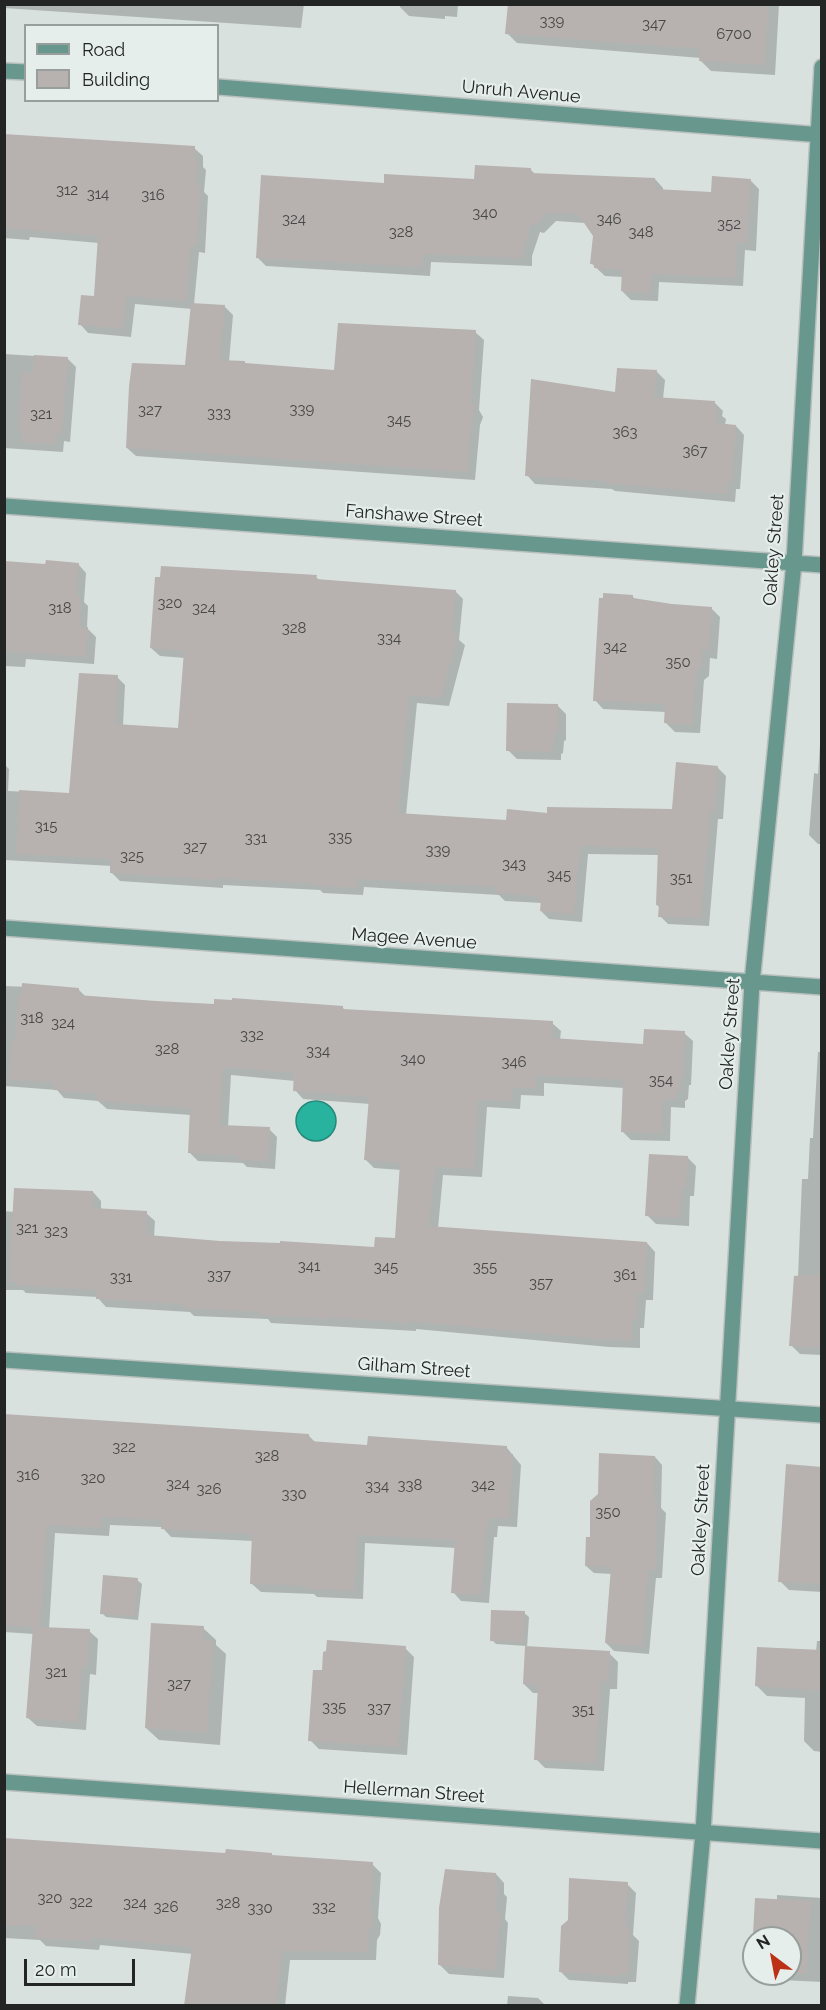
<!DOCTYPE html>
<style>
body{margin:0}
#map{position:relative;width:826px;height:2010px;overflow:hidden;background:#d9e1df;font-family:Raleway,sans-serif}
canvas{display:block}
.frame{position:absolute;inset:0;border:6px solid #222524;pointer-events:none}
.legend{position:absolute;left:24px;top:24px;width:195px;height:78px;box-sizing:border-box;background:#e6eeec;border:2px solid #989e9c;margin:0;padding:8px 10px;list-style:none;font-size:18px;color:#222524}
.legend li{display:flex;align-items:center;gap:12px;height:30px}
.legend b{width:30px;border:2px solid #989e9c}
.north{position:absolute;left:742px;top:1926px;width:60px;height:60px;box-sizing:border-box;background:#e6eeec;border:2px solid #989e9c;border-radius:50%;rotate:328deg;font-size:16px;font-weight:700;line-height:24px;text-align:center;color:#222524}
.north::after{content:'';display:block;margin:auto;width:21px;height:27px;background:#bc3116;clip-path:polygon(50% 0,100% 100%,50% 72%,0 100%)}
.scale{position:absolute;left:24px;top:1959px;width:111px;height:27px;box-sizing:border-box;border:3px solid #222524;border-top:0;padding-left:8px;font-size:18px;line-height:21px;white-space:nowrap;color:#222524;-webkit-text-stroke:4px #e6eeec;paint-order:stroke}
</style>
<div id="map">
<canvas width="826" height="2010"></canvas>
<div class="frame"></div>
<ul class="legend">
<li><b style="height:8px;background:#68978d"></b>Road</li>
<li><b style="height:16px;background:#b7b1af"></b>Building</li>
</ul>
<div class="north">N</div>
<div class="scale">20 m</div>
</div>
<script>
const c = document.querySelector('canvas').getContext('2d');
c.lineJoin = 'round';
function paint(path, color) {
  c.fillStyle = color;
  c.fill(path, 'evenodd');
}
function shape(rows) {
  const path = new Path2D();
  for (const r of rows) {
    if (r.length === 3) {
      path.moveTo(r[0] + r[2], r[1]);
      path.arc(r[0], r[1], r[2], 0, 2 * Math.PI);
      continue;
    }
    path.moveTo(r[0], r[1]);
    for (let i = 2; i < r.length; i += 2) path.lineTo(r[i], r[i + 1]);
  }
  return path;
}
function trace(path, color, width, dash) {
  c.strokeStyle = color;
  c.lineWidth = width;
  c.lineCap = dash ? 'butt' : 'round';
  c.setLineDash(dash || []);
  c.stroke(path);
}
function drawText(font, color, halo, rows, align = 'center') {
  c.font = font + ' Raleway,sans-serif';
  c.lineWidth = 4.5;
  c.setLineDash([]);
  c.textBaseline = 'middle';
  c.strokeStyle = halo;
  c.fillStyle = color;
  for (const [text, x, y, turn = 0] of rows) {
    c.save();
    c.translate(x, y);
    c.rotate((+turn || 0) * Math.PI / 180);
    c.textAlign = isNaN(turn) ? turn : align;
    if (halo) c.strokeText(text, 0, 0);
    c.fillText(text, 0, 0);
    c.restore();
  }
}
const water = shape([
 [316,1121,20]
]);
paint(water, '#27b39e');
trace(water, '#268879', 1.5);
paint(shape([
 [4,4,304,4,301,28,4,8],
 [400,4,458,4,457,17,445,16,445,19,409,16,400,7],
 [510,4,779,4,775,75,711,71,701,61,701,58,517,43,507,33],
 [4,135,194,148,203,156,203,167,206,170,204,192,208,196,205,253,199,252,194,304,225,307,233,315,229,362,335,372,475,332,484,340,479,410,483,417,480,425,475,480,136,456,127,448,187,366,192,309,135,304,131,337,88,333,80,324,95,298,99,243,30,237,29,240,4,238],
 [531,170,536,175,655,179,663,188,663,191,713,193,750,180,759,189,756,251,745,250,743,286,659,282,658,301,631,300,622,291,623,277,605,276,591,263,594,236,585,223,556,221,544,233,540,232,532,256,532,266,431,262,430,276,266,266,257,257,385,185,476,181],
 [4,354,67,358,76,367,70,442,64,441,63,452,4,448],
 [657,372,665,380,663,399,714,402,723,411,722,416,726,419,725,425,736,426,744,435,740,489,736,489,735,502,615,491,612,489,535,484,527,475,617,394],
 [4,563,47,566,78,564,86,573,84,602,88,606,87,628,96,637,94,664,26,659,25,667,4,666],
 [316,577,320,581,455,591,463,599,459,640,465,645,449,706,417,703,406,815,507,822,548,814,674,811,718,768,726,776,723,819,718,819,709,926,668,924,660,916,660,908,657,905,659,855,588,854,582,922,549,919,541,911,542,903,505,901,499,895,364,887,363,895,323,893,320,890,223,885,223,888,120,881,111,872,112,866,4,860,4,764,9,769,8,791,71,794,117,677,125,685,123,726,180,730,185,658,160,656,151,648],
 [632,596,636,600,672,606,711,608,720,617,717,659,710,658,709,676,704,680,700,733,675,732,666,723,666,712,603,709,595,700],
 [557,705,566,714,566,740,564,741,563,753,561,754,561,760,517,759,508,750],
 [821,729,822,729,822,844,818,844,809,835,814,773,818,774],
 [4,986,78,989,86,997,215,1006,342,1007,346,1011,552,1023,561,1031,560,1040,645,1045,684,1033,693,1041,691,1085,689,1085,688,1099,685,1101,685,1108,671,1107,670,1141,631,1140,622,1131,624,1088,544,1083,544,1096,521,1095,520,1109,487,1107,482,1177,443,1175,438,1228,647,1243,655,1252,653,1300,646,1300,644,1328,640,1328,640,1348,609,1347,416,1329,416,1331,271,1323,268,1319,194,1316,190,1312,106,1307,97,1297,26,1293,23,1290,4,1290,4,1211,14,1212,93,1192,101,1201,101,1210,146,1213,155,1221,154,1237,219,1242,375,1248,396,1239,401,1170,374,1168,365,1159,370,1104,303,1099,295,1090,295,1081,231,1075,228,1127,269,1129,277,1137,275,1169,247,1167,243,1163,198,1161,189,1152,191,1115,107,1109,98,1101,64,1098,57,1090,4,1086],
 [818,1052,822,1052,822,1355,800,1354,791,1345,798,1277,802,1179,808,1179,810,1138,813,1138],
 [687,1157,696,1166,694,1196,690,1196,689,1226,656,1224,647,1215],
 [4,1415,308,1435,316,1443,368,1446,507,1448,521,1465,517,1527,498,1526,497,1537,494,1537,489,1603,461,1601,453,1592,456,1548,365,1543,363,1599,317,1597,314,1594,261,1592,252,1584,253,1541,171,1537,162,1527,110,1525,109,1536,55,1533,49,1629,89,1631,98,1639,96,1675,90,1674,86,1730,37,1726,28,1718,34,1634,4,1632],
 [655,1457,662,1465,661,1508,666,1513,662,1578,656,1578,649,1654,614,1651,606,1643,612,1574,594,1573,586,1566,599,1495],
 [822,1468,822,1592,789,1590,780,1581],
 [137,1580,142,1584,138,1620,106,1617,102,1613],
 [524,1613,529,1617,527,1648,609,1653,618,1662,617,1689,610,1689,604,1771,545,1768,536,1759,539,1693,533,1693,524,1684,527,1646,496,1644,492,1640],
 [203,1628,216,1640,216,1645,226,1654,220,1745,159,1740,146,1728],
 [817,1641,822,1641,822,1752,814,1751,804,1741,805,1698,767,1696,757,1686,816,1652],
 [405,1648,414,1657,407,1755,319,1749,310,1740,323,1672],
 [4,1839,372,1864,381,1873,378,1918,381,1924,380,1935,377,1940,376,1960,290,1960,285,2006,189,2006,193,1954,100,1945,99,1950,46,1946,40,1940,4,1938],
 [496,1874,504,1883,504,1894,507,1897,505,1919,508,1923,504,1978,449,1974,440,1965],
 [627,1884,636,1893,633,1935,639,1941,636,1982,628,1982,628,1984,569,1980,560,1971],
 [777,1895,822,1898,822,1982,761,1979,756,1974,790,1974,790,1938,754,1938,777,1901],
 [508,1996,538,1998,546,2006,507,2006]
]), '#0003');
paint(shape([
 [508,4,742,4,768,7,765,65,699,61,700,49,505,34],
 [4,134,195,146,195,160,198,160,196,185,200,186,197,245,191,245,186,301,127,296,123,329,78,325,81,295,94,296,98,236,4,228],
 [475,165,531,168,531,173,655,178,655,189,711,192,712,176,751,179,747,243,737,242,735,278,651,274,650,293,621,291,622,270,594,268,594,264,590,264,593,236,578,214,547,213,535,225,531,224,524,247,524,258,423,254,422,267,256,258,261,175,384,183,384,174,474,179],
 [191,303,225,305,220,360,245,361,245,363,334,370,338,323,476,330,471,401,475,407,472,416,467,472,126,448,129,386,132,363,185,365],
 [34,355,68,357,62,434,56,433,55,444,21,442,22,431,18,430,22,372,32,373],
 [617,368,657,370,654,397,715,401,714,409,718,409,716,423,736,425,732,482,728,481,727,494,605,483,605,481,525,476,531,379,615,392],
 [46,560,79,563,76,596,80,596,79,620,81,621,80,627,88,627,86,657,4,651,4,561,45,564],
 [161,566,317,575,316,579,456,590,452,631,457,636,441,698,409,695,398,813,506,820,507,809,547,813,547,807,672,809,676,762,718,766,715,811,710,811,701,918,658,917,659,905,656,905,658,848,580,846,574,914,540,911,541,900,538,900,538,896,495,893,496,887,356,879,356,888,313,885,313,883,215,878,215,880,110,873,110,859,16,854,19,790,69,793,79,673,118,675,115,724,178,728,184,651,150,648,155,577,160,577],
 [603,593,633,595,633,598,672,604,712,607,709,650,702,650,701,667,696,671,692,725,664,723,665,704,593,701,599,598,603,598],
 [507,703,558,704,558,732,555,732,552,752,506,751],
 [22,983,79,988,78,995,156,1001,214,1004,214,999,232,1000,232,998,343,1006,343,1009,553,1021,552,1038,643,1044,644,1029,685,1031,683,1077,681,1077,680,1090,677,1092,676,1100,663,1099,662,1133,621,1132,623,1080,536,1075,536,1088,513,1088,512,1101,478,1099,474,1169,435,1167,429,1226,647,1242,644,1293,638,1292,636,1320,632,1320,632,1340,600,1339,408,1321,408,1323,329,1317,329,1319,261,1315,261,1312,184,1308,184,1304,96,1299,96,1290,16,1285,16,1282,9,1282,14,1188,93,1191,93,1208,147,1211,146,1230,148,1230,148,1235,220,1241,280,1243,280,1241,374,1247,375,1237,395,1238,400,1163,364,1160,369,1097,293,1091,294,1073,223,1067,220,1125,270,1127,267,1162,237,1159,237,1155,188,1153,190,1108,97,1101,97,1094,54,1090,54,1083,8,1079,12,1041,15,1041,18,995,21,996],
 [649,1154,688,1156,686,1188,682,1188,680,1218,645,1216],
 [822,1274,822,1348,789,1346,794,1276],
 [4,1414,309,1434,309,1441,367,1445,368,1436,507,1446,507,1454,513,1454,509,1519,489,1518,488,1529,486,1529,481,1595,451,1593,455,1540,357,1535,354,1591,307,1589,307,1586,250,1584,252,1534,161,1529,162,1520,101,1517,101,1528,47,1525,40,1627,90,1629,87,1667,82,1666,78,1722,26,1718,33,1627,4,1625],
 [599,1453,655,1456,654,1498,658,1504,655,1571,648,1570,642,1647,605,1643,611,1567,585,1566,586,1537,590,1537,590,1501,598,1494],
 [786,1464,822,1467,820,1584,778,1582],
 [103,1575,138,1578,134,1616,100,1614],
 [491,1610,525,1611,524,1642,490,1641],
 [151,1623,204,1626,203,1640,213,1640,207,1733,145,1728],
 [327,1640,406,1646,398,1747,308,1741,313,1670,322,1670,323,1652,326,1651],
 [525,1646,610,1651,609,1681,601,1681,595,1763,534,1760,538,1685,523,1684],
 [757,1647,822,1650,822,1691,755,1686],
 [4,1838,225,1853,226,1849,272,1853,272,1855,373,1862,370,1908,373,1914,372,1926,369,1931,367,1952,282,1951,276,2006,184,2006,192,1947,91,1937,91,1941,35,1938,36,1926,4,1926],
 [445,1869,496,1873,495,1886,498,1886,496,1912,500,1912,496,1970,438,1965,439,1908],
 [569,1878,628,1882,625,1925,630,1931,628,1974,620,1973,620,1976,559,1972,561,1926,568,1920],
 [755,1898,811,1901,806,1974,790,1973,790,1938,754,1938,754,1971,751,1971]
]), '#b7b1af');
const street = shape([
 [4,71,26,72],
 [218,87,822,135],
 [4,506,822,565],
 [4,928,822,987],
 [4,1360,822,1415],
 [4,1782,822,1841],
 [687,2006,703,1833,752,983,794,563,822,67]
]);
trace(street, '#b8bfbd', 18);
trace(street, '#68978d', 15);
drawText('15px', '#474847', null, [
 ["339",552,21],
 ["347",654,24],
 ["6700",734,34],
 ["312",67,190],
 ["314",98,194],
 ["316",153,195],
 ["340",485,213],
 ["324",294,219],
 ["346",609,219],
 ["352",729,224],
 ["328",401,232],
 ["348",641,232],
 ["339",302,409],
 ["327",150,410],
 ["333",219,413],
 ["321",41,414],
 ["345",399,420],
 ["363",625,432],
 ["367",695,451],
 ["320",170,603],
 ["318",60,608],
 ["324",204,608],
 ["328",294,628],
 ["334",389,638],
 ["342",615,647],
 ["350",678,662],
 ["315",46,826],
 ["335",340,837],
 ["331",256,838],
 ["327",195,847],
 ["339",438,850],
 ["325",132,856],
 ["343",514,864],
 ["345",559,875],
 ["351",681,878],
 ["318",32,1018],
 ["324",63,1023],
 ["332",252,1035],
 ["328",167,1049],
 ["334",318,1051],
 ["340",413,1059],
 ["346",514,1062],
 ["354",661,1080],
 ["321",27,1228],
 ["323",56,1231],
 ["341",309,1266],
 ["345",386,1267],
 ["355",485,1267],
 ["337",219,1275],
 ["361",625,1275],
 ["331",121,1277],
 ["357",541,1283],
 ["322",124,1447],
 ["328",267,1456],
 ["316",28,1475],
 ["320",93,1478],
 ["324",178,1484],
 ["338",410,1485],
 ["342",483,1485],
 ["334",377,1486],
 ["326",209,1489],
 ["330",294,1494],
 ["350",608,1512],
 ["321",56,1672],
 ["327",179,1684],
 ["335",334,1707],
 ["337",379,1708],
 ["351",583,1710],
 ["320",50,1898],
 ["322",81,1902],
 ["324",135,1903],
 ["328",228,1903],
 ["326",166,1907],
 ["332",324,1907],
 ["330",260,1908]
]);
drawText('18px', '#222524', '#e6eeec', [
 ["Unruh Avenue",521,92,5],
 ["Fanshawe Street",414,516,4],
 ["Oakley Street",774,550,-86],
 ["Magee Avenue",414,939,4],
 ["Oakley Street",730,1034,-86],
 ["Gilham Street",414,1368,4],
 ["Oakley Street",701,1520,-87],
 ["Hellerman Street",414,1792,4]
]);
</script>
